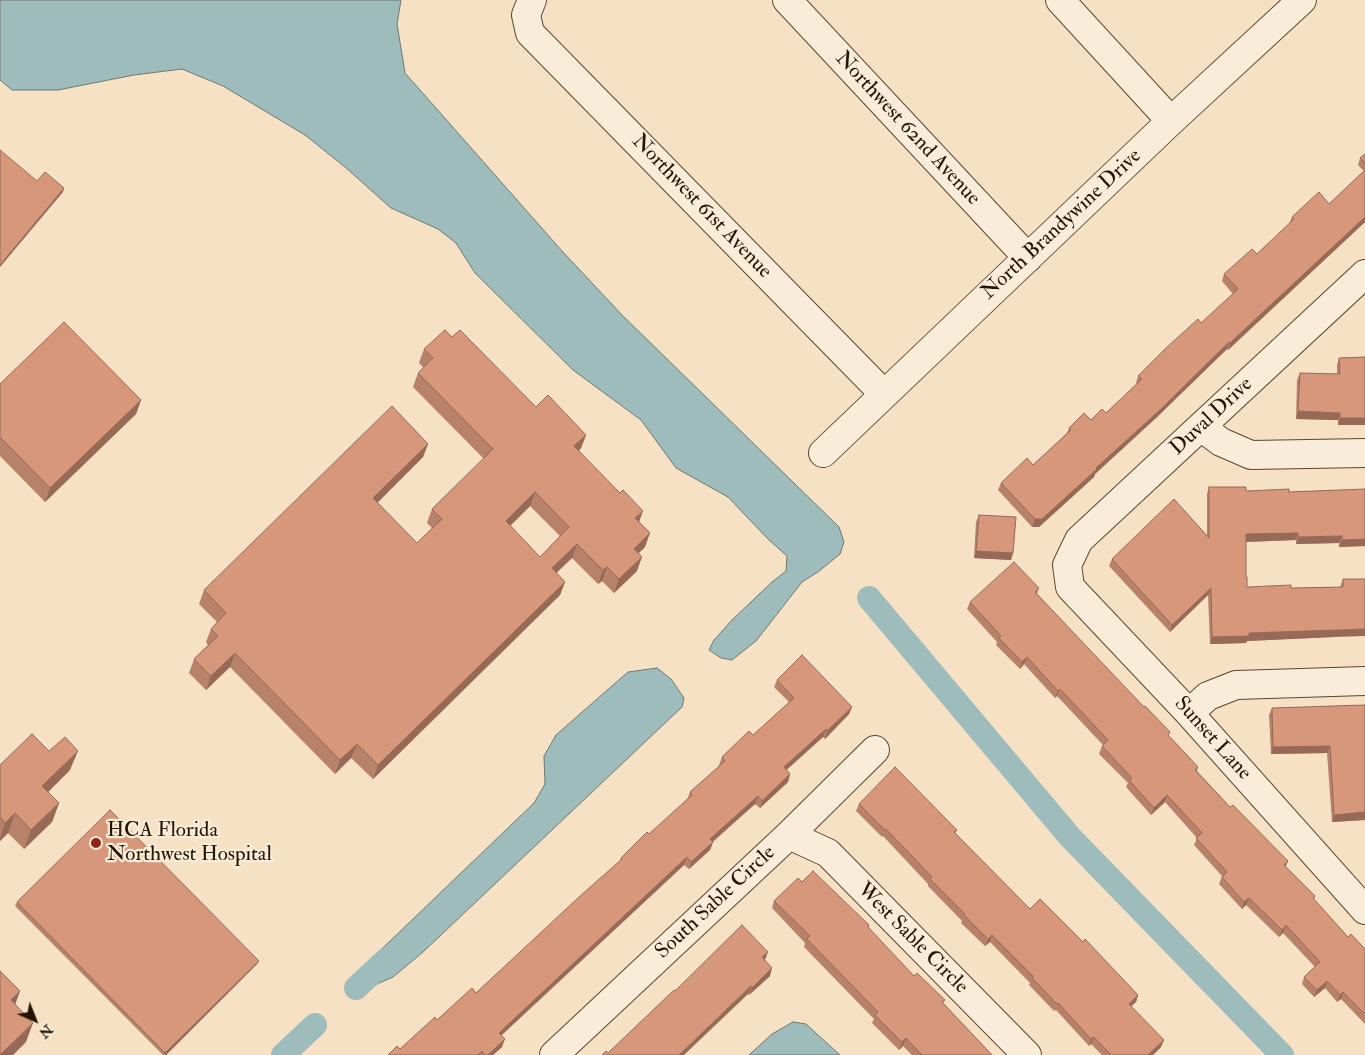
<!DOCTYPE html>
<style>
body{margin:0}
#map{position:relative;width:1365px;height:1055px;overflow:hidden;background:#f6e1c5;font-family:"IM FELL Double Pica",serif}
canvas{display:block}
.north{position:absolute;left:10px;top:995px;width:50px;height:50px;-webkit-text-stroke:4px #f9ecd9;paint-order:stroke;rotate:136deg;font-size:14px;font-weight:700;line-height:20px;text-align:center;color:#241400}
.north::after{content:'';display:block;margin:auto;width:18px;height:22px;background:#241400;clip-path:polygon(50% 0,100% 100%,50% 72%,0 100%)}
</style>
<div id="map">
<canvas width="1365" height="1055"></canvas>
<div class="north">N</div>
</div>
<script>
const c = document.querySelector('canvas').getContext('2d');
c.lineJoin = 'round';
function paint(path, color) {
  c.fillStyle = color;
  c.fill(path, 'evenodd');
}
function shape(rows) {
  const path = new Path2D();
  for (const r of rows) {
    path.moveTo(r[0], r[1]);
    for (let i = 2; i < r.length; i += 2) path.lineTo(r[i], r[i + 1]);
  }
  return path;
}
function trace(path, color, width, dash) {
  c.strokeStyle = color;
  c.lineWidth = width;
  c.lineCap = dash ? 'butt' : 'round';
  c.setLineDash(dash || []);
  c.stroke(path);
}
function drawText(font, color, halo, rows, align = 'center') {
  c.font = font + ' "IM FELL Double Pica",serif';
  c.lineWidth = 4.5;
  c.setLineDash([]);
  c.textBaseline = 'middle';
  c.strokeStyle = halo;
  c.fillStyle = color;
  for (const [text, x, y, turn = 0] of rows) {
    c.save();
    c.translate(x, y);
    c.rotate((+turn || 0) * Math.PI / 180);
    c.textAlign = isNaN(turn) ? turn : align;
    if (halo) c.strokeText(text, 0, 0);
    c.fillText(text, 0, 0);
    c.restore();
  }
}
const water = shape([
 [0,0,401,0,397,24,405,73,562,251,622,315,839,527,844,542,840,554,818,572,802,582,756,641,732,660,721,658,709,650,714,640,732,620,772,582,786,571,787,556,768,539,728,497,676,468,641,420,573,370,475,273,456,243,438,229,391,208,345,167,305,135,223,86,182,69,134,75,58,90,12,90,0,80,0,0],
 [657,668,671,679,684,698,682,707,423,952,393,977,377,984,363,986,359,974,364,966,534,803,545,784,544,756,556,735,628,672,657,668],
 [793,1022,806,1024,840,1055,749,1055,772,1034,793,1022]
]);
paint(water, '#9ebcbb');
trace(water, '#6d7970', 1);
trace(shape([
 [869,598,1070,837,1282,1055],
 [356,988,386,960],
 [283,1055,315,1025]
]), '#9ebcbb', 24);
const minor = shape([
 [532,0,526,15,530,33,884,394],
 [787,0,1028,258],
 [1060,0,1171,121],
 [1365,274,1079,540,1067,565,1070,587,1189,713,1365,910],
 [1201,427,1221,442,1251,455,1365,453],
 [823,453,1171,121,1302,0],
 [1189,713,1208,696,1236,685,1365,681],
 [789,835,828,853,1027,1055],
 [554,1055,789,835,875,750]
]);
trace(minor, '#584731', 30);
trace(minor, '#f9ecd9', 28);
paint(shape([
 [1365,154,1365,222,1228,350,1227,349,1157,417,1095,474,1094,477,1039,527,1032,527,998,490,1001,483,1033,465,1067,433,1069,428,1091,420,1106,413,1137,384,1136,383,1138,376,1201,323,1233,294,1222,281,1224,274,1257,254,1289,224,1292,217,1329,204,1364,171,1358,165,1360,158],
 [452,337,536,407,586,435,581,448,579,451,639,522,645,547,638,553,637,571,614,593,602,581,598,584,572,558,556,573,565,582,560,595,373,779,351,758,335,774,230,667,206,690,189,673,194,659,208,645,206,642,211,629,217,622,199,604,204,590,428,444,423,457,377,503,417,543,432,528,427,523,432,509,484,459,413,387,418,373,424,368,419,363,424,349],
 [530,506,560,536,540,557,510,526],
 [1365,357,1365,425,1338,425,1338,420,1296,419,1297,380,1300,373,1337,374,1337,365,1339,358],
 [0,384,141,400,136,414,45,502,0,456],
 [1209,487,1246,491,1289,492,1365,489,1365,546,1339,547,1339,543,1296,544,1296,540,1246,542,1246,577,1247,587,1291,588,1340,587,1343,579,1365,579,1334,637,1247,641,1246,643,1210,644,1208,595,1170,632,1109,566,1112,559,1207,535,1207,494],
 [979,515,1013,553,1011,560,974,558,976,522],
 [1039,588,1037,594,1198,767,1197,771,1230,807,1288,861,1286,867,1315,896,1314,900,1348,937,1365,949,1365,1024,1341,999,1337,1002,1325,988,1314,997,1302,984,1304,977,1315,967,1283,933,1279,937,1246,905,1242,909,1219,884,1222,876,1194,845,1197,838,1165,802,1151,815,1126,787,1128,783,1099,754,1102,746,1103,745,1057,696,1055,698,1024,664,1020,669,996,645,997,642,967,609,970,602],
 [777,680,852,707,849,714,825,739,823,737,786,770,790,774,788,782,760,808,755,804,713,842,710,850,689,869,684,865,501,1036,502,1047,493,1055,388,1055,400,1049,437,1020,476,993,619,863,621,858,649,834,687,800,690,792,719,766,719,765,722,757,753,735,789,702,774,687],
 [1365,705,1365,820,1332,822,1327,753,1271,754,1269,715,1272,708],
 [49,751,70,770,48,792,59,803,52,822,24,849,8,833,0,841,0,765],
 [859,804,957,830,955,834,1030,909,1083,942,1138,995,1136,1002,1131,1006,1161,1047,1153,1055,1102,1055,1091,1044,1089,1046,1056,1010,1054,1011,1029,985,1030,983,990,942,985,946,961,923,962,921,928,886,928,884,883,836,882,837,856,811],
 [802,882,869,925,868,928,914,976,945,1000,943,1003,992,1055,912,1055,903,1046,899,1050,872,1023,874,1019,804,947,805,943,772,908,774,901],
 [17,902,259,961,257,964,166,1055,163,1055,15,906],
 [765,960,770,976,749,995,748,994,608,1053,675,991]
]), '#b8826a');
paint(shape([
 [64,188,63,192,0,267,0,265],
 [1365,217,1365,222,1228,350,1230,343],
 [1229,342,1227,349,1157,417,1095,474,1094,477,1039,527,1032,527,1035,519,1096,468],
 [141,400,136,414,45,502,50,488],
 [1298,411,1340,413,1338,420,1296,419],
 [1340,418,1365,418,1365,425,1338,425],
 [586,435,581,448,569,460,574,446],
 [428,444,423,457,368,512,373,498],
 [535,492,530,506,501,535,506,521],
 [643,511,638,525,635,518],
 [650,533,645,547,629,563,634,549],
 [1298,533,1296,540,1243,542,1246,534],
 [1342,536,1339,543,1296,544,1299,537],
 [1365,539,1365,546,1339,547,1342,540],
 [577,544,572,558,547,582,552,568],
 [976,551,1013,553,1011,560,974,558],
 [642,557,637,571,614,593,619,579],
 [607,567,602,581,598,584,603,570],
 [565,582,560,595,373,779,378,765],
 [1211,588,1208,595,1170,632,1172,625],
 [1365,629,1365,636,1334,637,1247,641,1246,643,1210,644,1212,637,1249,633,1337,630],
 [235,653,230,667,206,690,211,676],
 [1027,657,1024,664,1020,669,1022,662],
 [1060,689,1057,696,1055,698,1058,691],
 [852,707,849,714,825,739,827,731],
 [826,729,823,737,781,775,784,767],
 [357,744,351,758,335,774,340,760],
 [1330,746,1327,753,1271,754,1273,747],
 [78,751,70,770,35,805,42,786],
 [790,774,788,782,760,808,762,801],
 [1167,795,1165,802,1151,815,1154,808],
 [758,796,755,804,707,846,710,839],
 [59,803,52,822,24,849,31,830],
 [1365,812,1365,820,1332,822,1334,815],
 [15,813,8,833,0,841,0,838,5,823],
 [713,842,710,850,689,869,691,862],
 [687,857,684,865,496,1040,499,1033],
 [1249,898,1246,905,1242,909,1244,902],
 [1286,925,1283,933,1279,937,1282,930],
 [992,935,990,942,985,946,988,939],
 [768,952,765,960,760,965,762,957],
 [259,961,257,964,166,1055,165,1055,165,1053],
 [772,968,770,976,749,995,752,988],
 [1327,981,1325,988,1314,997,1317,990],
 [751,986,748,994,684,1055,679,1055],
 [20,991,13,1011,11,1000],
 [1343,992,1341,999,1337,1002,1340,995],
 [1138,995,1136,1002,1126,1011,1129,1004],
 [33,1023,26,1042,13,1055,0,1055],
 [1094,1037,1091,1044,1089,1046,1091,1039],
 [906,1038,903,1046,899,1050,902,1042],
 [505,1039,502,1047,493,1055,488,1055],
 [1164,1040,1161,1047,1153,1055,1148,1055]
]), '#966a56');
const building = shape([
 [0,150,37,181,45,172,64,188,0,265,0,150],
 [1365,154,1365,163,1360,158,1365,154],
 [1365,170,1365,217,1230,343,1229,342,1160,410,1096,468,1097,469,1042,519,1035,519,1001,483,1027,458,1033,465,1071,430,1069,428,1084,413,1091,420,1102,409,1106,413,1142,379,1138,376,1165,349,1198,319,1201,323,1238,289,1224,274,1252,249,1257,254,1294,219,1292,217,1319,192,1329,204,1365,170],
 [64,322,141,400,50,488,0,437,0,384,64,322],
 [445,330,452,337,460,330,536,407,548,395,586,435,574,446,620,493,623,490,643,511,635,518,650,533,634,549,642,557,619,579,607,567,603,570,577,544,552,568,565,582,378,765,357,744,340,760,235,653,211,676,194,659,218,636,211,629,226,613,204,590,392,406,428,444,373,498,417,543,442,519,432,509,493,449,418,373,433,358,424,349,445,330],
 [535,492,569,527,540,557,506,521,535,492],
 [1365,357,1365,418,1340,418,1340,413,1298,411,1300,373,1340,374,1339,358,1365,357],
 [1209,487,1246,487,1246,491,1289,489,1289,492,1365,489,1365,539,1342,540,1342,536,1299,537,1298,533,1246,534,1246,577,1247,577,1247,587,1291,585,1291,588,1343,587,1343,579,1365,579,1365,629,1337,630,1249,633,1249,636,1212,637,1211,588,1172,625,1112,559,1174,499,1209,538,1209,487],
 [979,515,1016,517,1013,553,976,551,979,515],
 [1014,562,1039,588,1035,592,1144,707,1145,706,1170,732,1168,735,1198,767,1195,770,1230,807,1233,805,1288,861,1284,865,1315,896,1313,898,1348,937,1351,934,1365,949,1365,1014,1343,992,1340,995,1327,981,1317,990,1304,977,1320,962,1286,925,1282,930,1249,898,1244,902,1222,877,1227,872,1196,838,1202,833,1167,795,1154,808,1129,780,1132,778,1102,746,1108,740,1060,689,1058,691,1027,657,1022,662,999,638,1001,636,970,602,1014,562],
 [802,655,852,707,827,731,826,729,784,767,790,774,762,801,758,796,710,839,713,842,691,862,687,857,499,1033,505,1039,488,1055,485,1055,482,1051,478,1055,388,1055,397,1046,400,1049,435,1017,437,1020,472,988,476,993,579,897,622,859,621,858,647,832,649,834,692,795,690,792,725,761,722,757,749,731,753,735,794,698,777,680,802,655],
 [1365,705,1365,812,1334,815,1330,746,1273,747,1272,708,1365,705],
 [32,734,49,751,65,737,78,751,42,786,59,803,31,830,15,813,5,823,1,818,0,819,0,765,32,734],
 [895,767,957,830,954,832,1030,909,1040,899,1083,942,1085,939,1138,995,1129,1004,1164,1040,1148,1055,1111,1055,1094,1037,1091,1039,1058,1003,1057,1004,1032,978,1033,976,992,935,988,939,964,915,965,914,930,879,932,877,886,829,885,830,859,804,895,767],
 [110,810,259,961,165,1053,17,902,110,810],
 [813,871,869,925,868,927,914,976,917,973,945,1000,942,1002,992,1055,922,1055,906,1038,902,1042,875,1015,878,1012,807,939,810,936,774,901,798,878,802,882,813,871],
 [742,925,768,952,762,957,772,968,752,988,751,986,679,1055,602,1055,606,1051,608,1053,674,990,675,991,742,925],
 [0,971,20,991,11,1000,33,1023,0,1055,0,971]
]);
paint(building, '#d6977b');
trace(building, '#966a56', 1);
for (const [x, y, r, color] of [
 [96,843,6,"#8f2418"]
]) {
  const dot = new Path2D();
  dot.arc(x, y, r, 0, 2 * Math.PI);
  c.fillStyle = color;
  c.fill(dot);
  trace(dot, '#f9ecd9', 2);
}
drawText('21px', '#241400', '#f9ecd9', [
 ["Northwest 62nd Avenue",907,129,47],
 ["Northwest 61st Avenue",701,207,46],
 ["North Brandywine Drive",1062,225,-43],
 ["Duval Drive",1212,417,-43],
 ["Sunset Lane",1212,739,48],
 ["South Sable Circle",716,903,-43],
 ["West Sable Circle",912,939,45]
]);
drawText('21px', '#241400', '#f9ecd9', [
 ["HCA Florida",107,831],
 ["Northwest Hospital",107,855]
], 'left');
</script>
